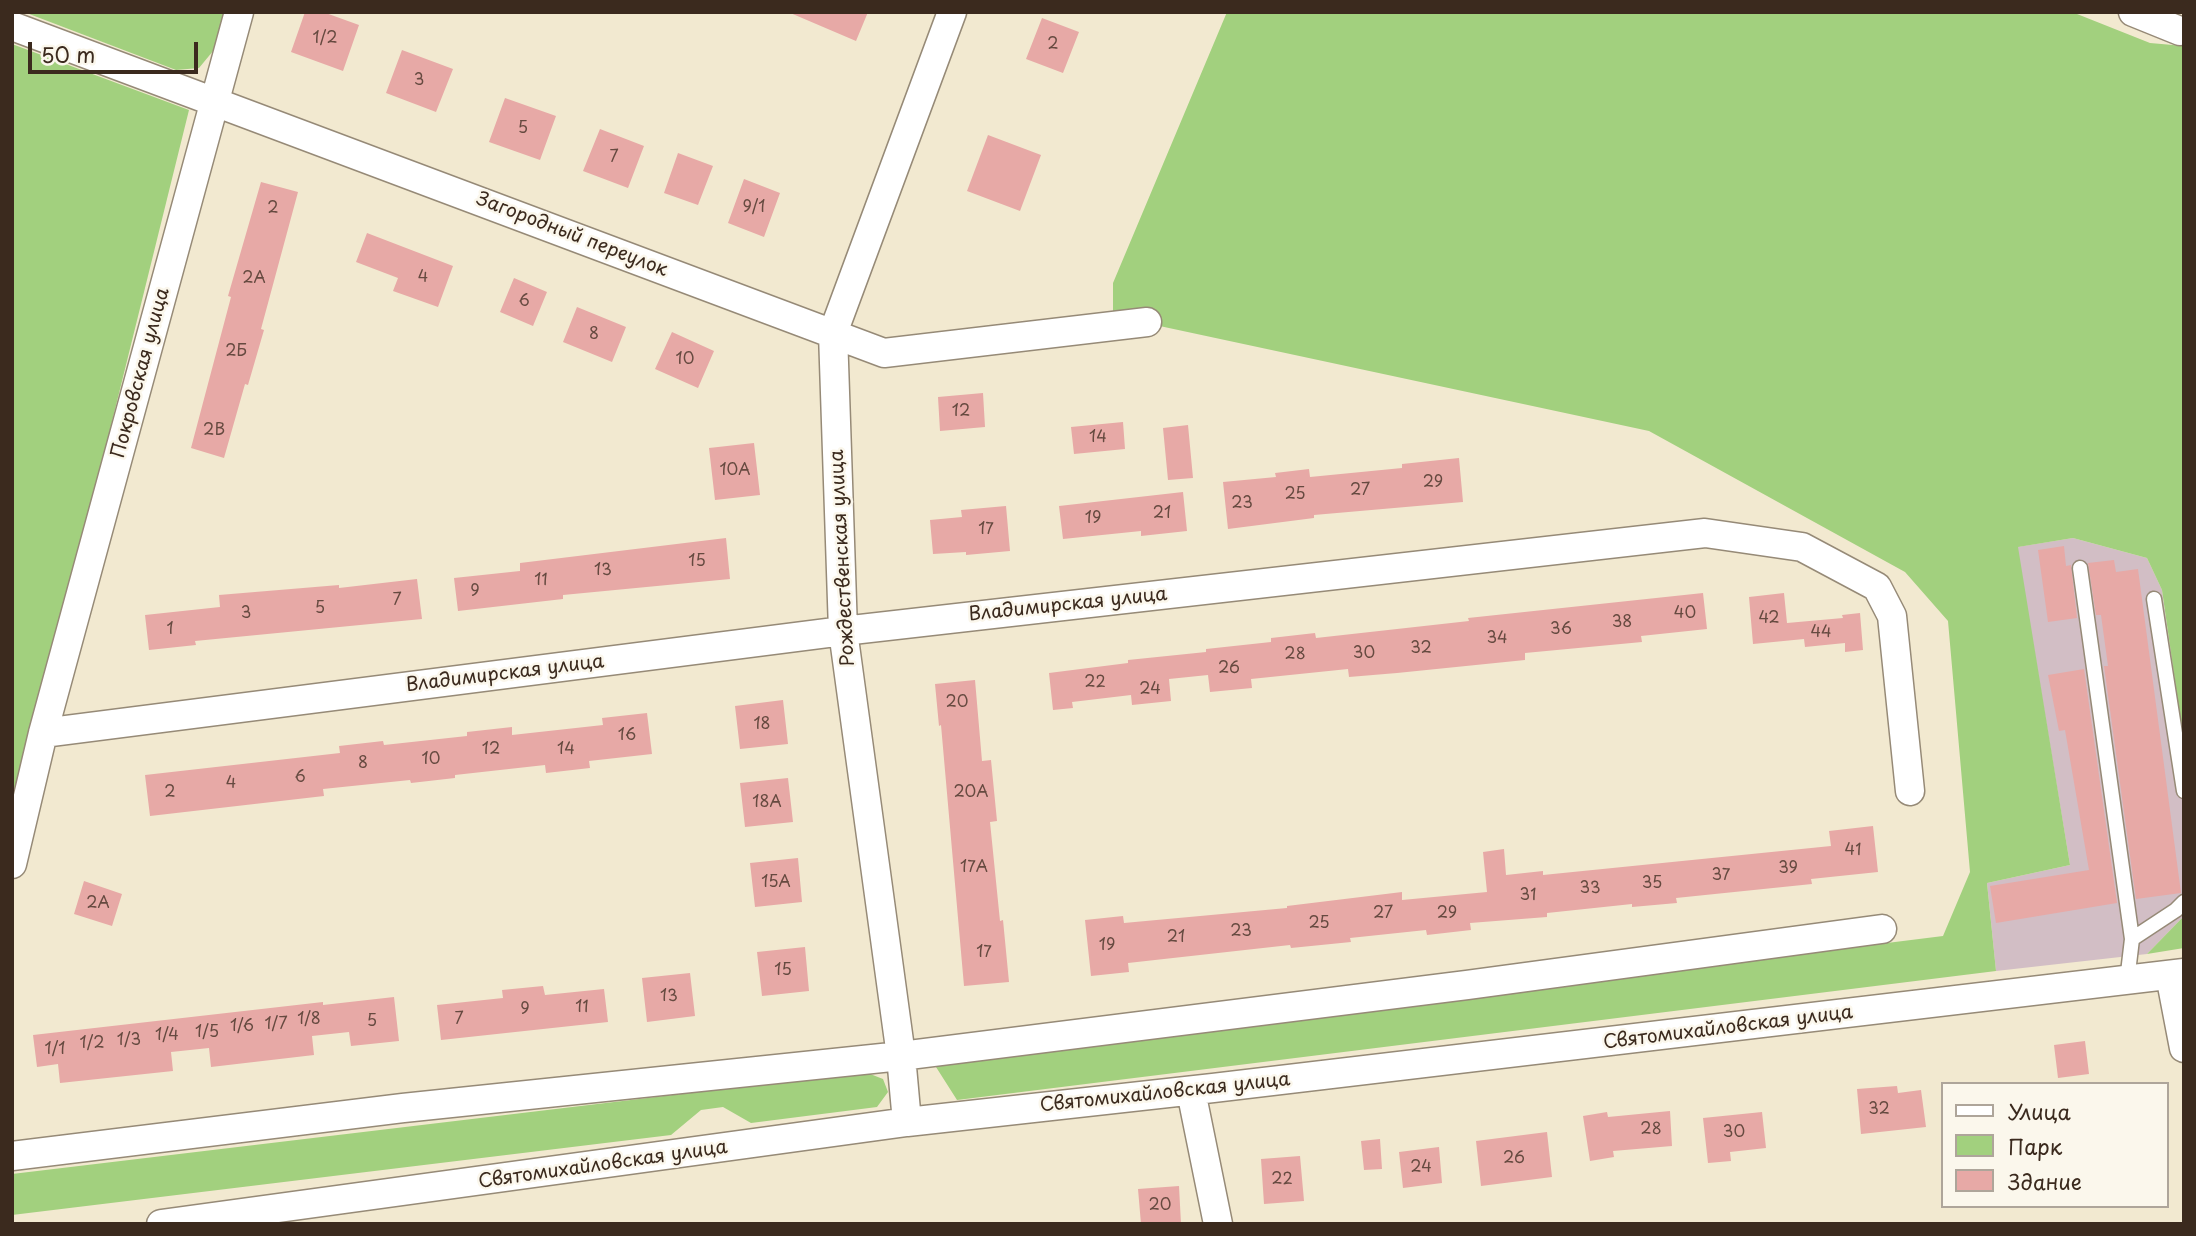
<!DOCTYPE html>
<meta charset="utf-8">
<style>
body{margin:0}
#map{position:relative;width:2196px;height:1236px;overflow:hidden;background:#f2e9d0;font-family:"Playpen Sans",sans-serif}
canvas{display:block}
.frame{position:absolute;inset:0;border:14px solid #3b2a1e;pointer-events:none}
.legend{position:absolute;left:1941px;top:1082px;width:228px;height:126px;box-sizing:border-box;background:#fbf7ec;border:2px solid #aea59a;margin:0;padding:9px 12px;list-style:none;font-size:21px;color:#3b2a1e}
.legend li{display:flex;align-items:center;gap:14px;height:35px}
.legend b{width:35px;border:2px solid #aea59a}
.scale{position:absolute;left:28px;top:42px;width:170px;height:32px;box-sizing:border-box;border:4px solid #3b2a1e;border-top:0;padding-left:9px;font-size:21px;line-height:24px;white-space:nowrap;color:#3b2a1e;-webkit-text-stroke:5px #fbf7ec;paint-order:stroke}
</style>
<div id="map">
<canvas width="2196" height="1236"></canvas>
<div class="frame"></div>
<ul class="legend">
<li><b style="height:9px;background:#fff"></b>Улица</li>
<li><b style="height:19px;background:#a2d07e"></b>Парк</li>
<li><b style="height:19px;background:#e7a9a6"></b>Здание</li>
</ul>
<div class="scale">50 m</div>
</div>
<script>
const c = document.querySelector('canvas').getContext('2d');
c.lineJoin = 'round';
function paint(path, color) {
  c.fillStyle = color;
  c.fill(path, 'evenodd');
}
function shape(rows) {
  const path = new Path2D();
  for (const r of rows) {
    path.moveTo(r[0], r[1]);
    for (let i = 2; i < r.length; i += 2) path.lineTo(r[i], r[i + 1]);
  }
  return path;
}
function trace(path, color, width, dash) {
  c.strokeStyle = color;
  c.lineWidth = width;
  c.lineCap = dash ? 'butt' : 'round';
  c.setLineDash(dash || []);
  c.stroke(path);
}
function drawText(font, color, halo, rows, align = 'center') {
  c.font = font + ' "Playpen Sans",sans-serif';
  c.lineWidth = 5;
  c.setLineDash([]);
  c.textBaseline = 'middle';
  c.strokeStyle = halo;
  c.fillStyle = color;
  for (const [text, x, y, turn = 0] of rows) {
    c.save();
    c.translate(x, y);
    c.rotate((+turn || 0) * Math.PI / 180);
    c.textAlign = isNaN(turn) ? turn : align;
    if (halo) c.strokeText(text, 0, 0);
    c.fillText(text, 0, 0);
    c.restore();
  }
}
paint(shape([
 [2073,538,2147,558,2162,590,2184,744,2184,916,2147,954,1996,971,1987,883,2070,865,2017,547]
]), '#d2bec5');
paint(shape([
 [24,12,225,12,218,45,199,68,176,70],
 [1227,12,2072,12,2150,43,2184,46,2184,744,2162,590,2147,558,2073,538,2018,547,2070,865,1987,883,1996,971,957,1100,929,1056,1543,986,1943,936,1970,872,1948,621,1905,572,1649,431,1113,316,1113,283],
 [12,44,189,110,12,826],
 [2184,916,2184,948,2147,954],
 [865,1072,883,1079,888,1092,877,1107,751,1123,723,1107,701,1110,671,1135,12,1215,12,1174]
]), '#a2d07e');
paint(shape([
 [305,12,323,12,359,25,343,71,291,52],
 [788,12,868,12,856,41],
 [1042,18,1079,32,1063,73,1026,59],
 [402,50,453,69,436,112,386,93],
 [505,98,556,116,540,160,489,142],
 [600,129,644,146,628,188,583,171],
 [988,135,1041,155,1020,211,967,191],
 [678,153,713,166,698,205,664,193],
 [744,179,780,193,764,237,728,223],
 [261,182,298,192,261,329,264,330,248,385,245,384,224,458,191,448,231,297,228,296],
 [367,233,453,266,438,307,393,291,398,278,356,262],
 [514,278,547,292,533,326,500,312],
 [577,307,626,327,612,362,563,342],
 [672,332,714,351,698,388,655,369],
 [983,393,985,427,940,431,938,397],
 [1123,422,1125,449,1074,454,1071,427],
 [1188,425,1193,478,1168,480,1163,428],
 [754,443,760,495,715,500,709,448],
 [1459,458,1463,502,1314,515,1314,518,1228,529,1223,482,1276,477,1275,473,1309,469,1310,477,1402,468,1402,464],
 [1183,492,1187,531,1141,536,1141,531,1063,539,1059,506],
 [1006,506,1010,551,966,555,966,552,933,554,930,520,962,517,961,510],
 [726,538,730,579,563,595,563,599,458,611,454,578,520,571,520,563],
 [2064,546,2066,566,2071,565,2077,618,2048,622,2038,550],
 [2114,560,2116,572,2138,569,2181,893,2136,899,2104,666,2108,666,2101,615,2096,615,2088,563],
 [417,579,422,619,195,641,196,645,149,650,145,615,220,607,219,595,339,585,339,588],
 [1703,593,1707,629,1641,636,1642,642,1525,653,1525,660,1397,673,1349,677,1348,669,1251,679,1252,688,1210,692,1208,675,1169,679,1171,701,1132,705,1131,695,1072,702,1073,708,1053,710,1049,673,1128,663,1128,660,1206,652,1206,649,1271,642,1271,638,1315,633,1316,638,1469,621,1468,618],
 [1784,593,1787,623,1843,618,1842,615,1860,613,1863,650,1845,652,1845,643,1805,647,1804,639,1753,644,1749,597],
 [2084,669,2117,903,1996,923,1990,886,2089,870,2065,730,2059,731,2048,675],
 [975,680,982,761,991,760,997,821,990,822,1000,921,1003,920,1009,982,964,986,941,725,939,726,935,684],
 [783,700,788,744,740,749,735,706],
 [647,713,652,754,589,761,590,768,546,773,545,765,455,775,455,778,411,783,410,780,323,789,324,796,150,816,145,775,340,753,339,746,383,741,384,745,467,736,467,732,512,727,512,735,603,725,602,718],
 [788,778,793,822,745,827,740,783],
 [1873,826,1878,872,1811,879,1812,884,1676,898,1677,903,1632,907,1632,904,1547,913,1547,917,1470,923,1471,930,1427,935,1426,930,1350,938,1351,942,1291,948,1290,945,1128,963,1129,972,1091,976,1085,920,1123,916,1124,923,1287,908,1287,906,1402,892,1402,900,1487,892,1483,852,1504,849,1506,875,1543,871,1543,875,1831,846,1829,831],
 [798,858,802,902,755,907,750,863],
 [84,881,122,894,112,926,74,914],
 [805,947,809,991,762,996,757,952],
 [690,973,695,1016,647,1022,642,978],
 [543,986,545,995,604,989,608,1022,441,1040,437,1005,503,998,502,990],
 [394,997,399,1041,351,1046,349,1032,312,1036,314,1055,211,1067,209,1048,171,1052,173,1071,60,1083,58,1064,37,1067,33,1035,323,1002,323,1005],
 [2085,1041,2089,1074,2058,1078,2054,1045],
 [1897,1086,1898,1093,1921,1090,1926,1127,1861,1134,1857,1089],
 [1670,1111,1672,1146,1613,1151,1614,1157,1590,1161,1583,1116,1607,1112,1608,1117],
 [1762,1112,1766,1148,1730,1152,1731,1161,1708,1163,1703,1118],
 [1547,1132,1552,1177,1481,1186,1476,1141],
 [1380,1139,1382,1169,1364,1170,1361,1141],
 [1439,1147,1442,1183,1403,1188,1399,1152],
 [1300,1156,1304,1201,1264,1204,1261,1159],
 [1179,1186,1181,1224,1141,1224,1138,1189]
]), '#e7a9a6');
const lane = shape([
 [2080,568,2132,939,2127,981],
 [2154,599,2184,791],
 [2132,939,2176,910,2184,902]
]);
const street = shape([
 [2133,12,2180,31],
 [12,26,884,353,1147,322],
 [43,733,843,631,1705,533,1802,547,1877,587,1892,616,1910,791],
 [12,864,43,733,239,12],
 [2170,975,2184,1048],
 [1191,1091,1218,1224],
 [907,1122,901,1056,843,631,833,333,952,12],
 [12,1156,403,1108,901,1056,1467,985,1882,929],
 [161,1224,907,1122,1213,1088,2184,973]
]);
trace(lane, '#968a77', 17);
trace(street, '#968a77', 31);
trace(lane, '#fff', 14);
trace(street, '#fff', 28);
drawText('16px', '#664a40', null, [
 ["1/2",325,39],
 ["2",1053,45],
 ["3",419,81],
 ["5",523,129],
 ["7",614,158],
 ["9/1",754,208],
 ["2",273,209],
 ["4",423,278],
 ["2А",254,279],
 ["6",524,302],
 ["8",594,335],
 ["2Б",236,352],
 ["10",685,360],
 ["12",961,412],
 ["2В",214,431],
 ["14",1098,438],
 ["10А",735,471],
 ["29",1433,483],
 ["27",1360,491],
 ["25",1295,495],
 ["23",1242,504],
 ["21",1162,514],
 ["19",1093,519],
 ["17",986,530],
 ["15",697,562],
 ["13",603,571],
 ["11",541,581],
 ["9",475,592],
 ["7",397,601],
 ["5",320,609],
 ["3",246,614],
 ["40",1685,614],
 ["42",1769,619],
 ["38",1622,623],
 ["1",170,630],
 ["36",1561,630],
 ["44",1821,633],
 ["34",1497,639],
 ["32",1421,649],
 ["30",1364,654],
 ["28",1295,655],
 ["26",1229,669],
 ["22",1095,683],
 ["24",1150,690],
 ["20",957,703],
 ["18",762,725],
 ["16",627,736],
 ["12",491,750],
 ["14",566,750],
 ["10",431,760],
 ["8",363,764],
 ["6",300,778],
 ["4",231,784],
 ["2",170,793],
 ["20А",971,793],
 ["18А",767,803],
 ["41",1853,851],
 ["17А",974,868],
 ["39",1788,869],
 ["37",1721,876],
 ["15А",776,883],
 ["35",1652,884],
 ["33",1590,889],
 ["31",1528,896],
 ["2А",98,904],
 ["27",1383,914],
 ["29",1447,914],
 ["25",1319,924],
 ["23",1241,932],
 ["21",1176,938],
 ["19",1107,946],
 ["17",984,953],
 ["15",783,971],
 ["13",669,997],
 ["11",582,1008],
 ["9",525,1010],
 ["1/8",309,1020],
 ["7",459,1020],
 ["5",372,1022],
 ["1/7",276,1025],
 ["1/6",242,1027],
 ["1/5",207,1033],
 ["1/4",167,1036],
 ["1/3",129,1041],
 ["1/2",92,1044],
 ["1/1",55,1050],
 ["32",1879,1110],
 ["28",1651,1130],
 ["30",1734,1133],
 ["26",1514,1159],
 ["24",1421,1168],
 ["22",1282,1180],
 ["20",1160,1206]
]);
drawText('19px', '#3b2a1e', '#fbf7ec', [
 ["Загородный переулок",572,235,21],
 ["Покровская улица",141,373,-75],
 ["Рождественская улица",843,558,-93],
 ["Владимирская улица",1068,605,-6],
 ["Владимирская улица",505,674,-7],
 ["Святомихайловская улица",1728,1028,-7],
 ["Святомихайловская улица",1165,1093,-6],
 ["Святомихайловская улица",603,1165,-8]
]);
</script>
